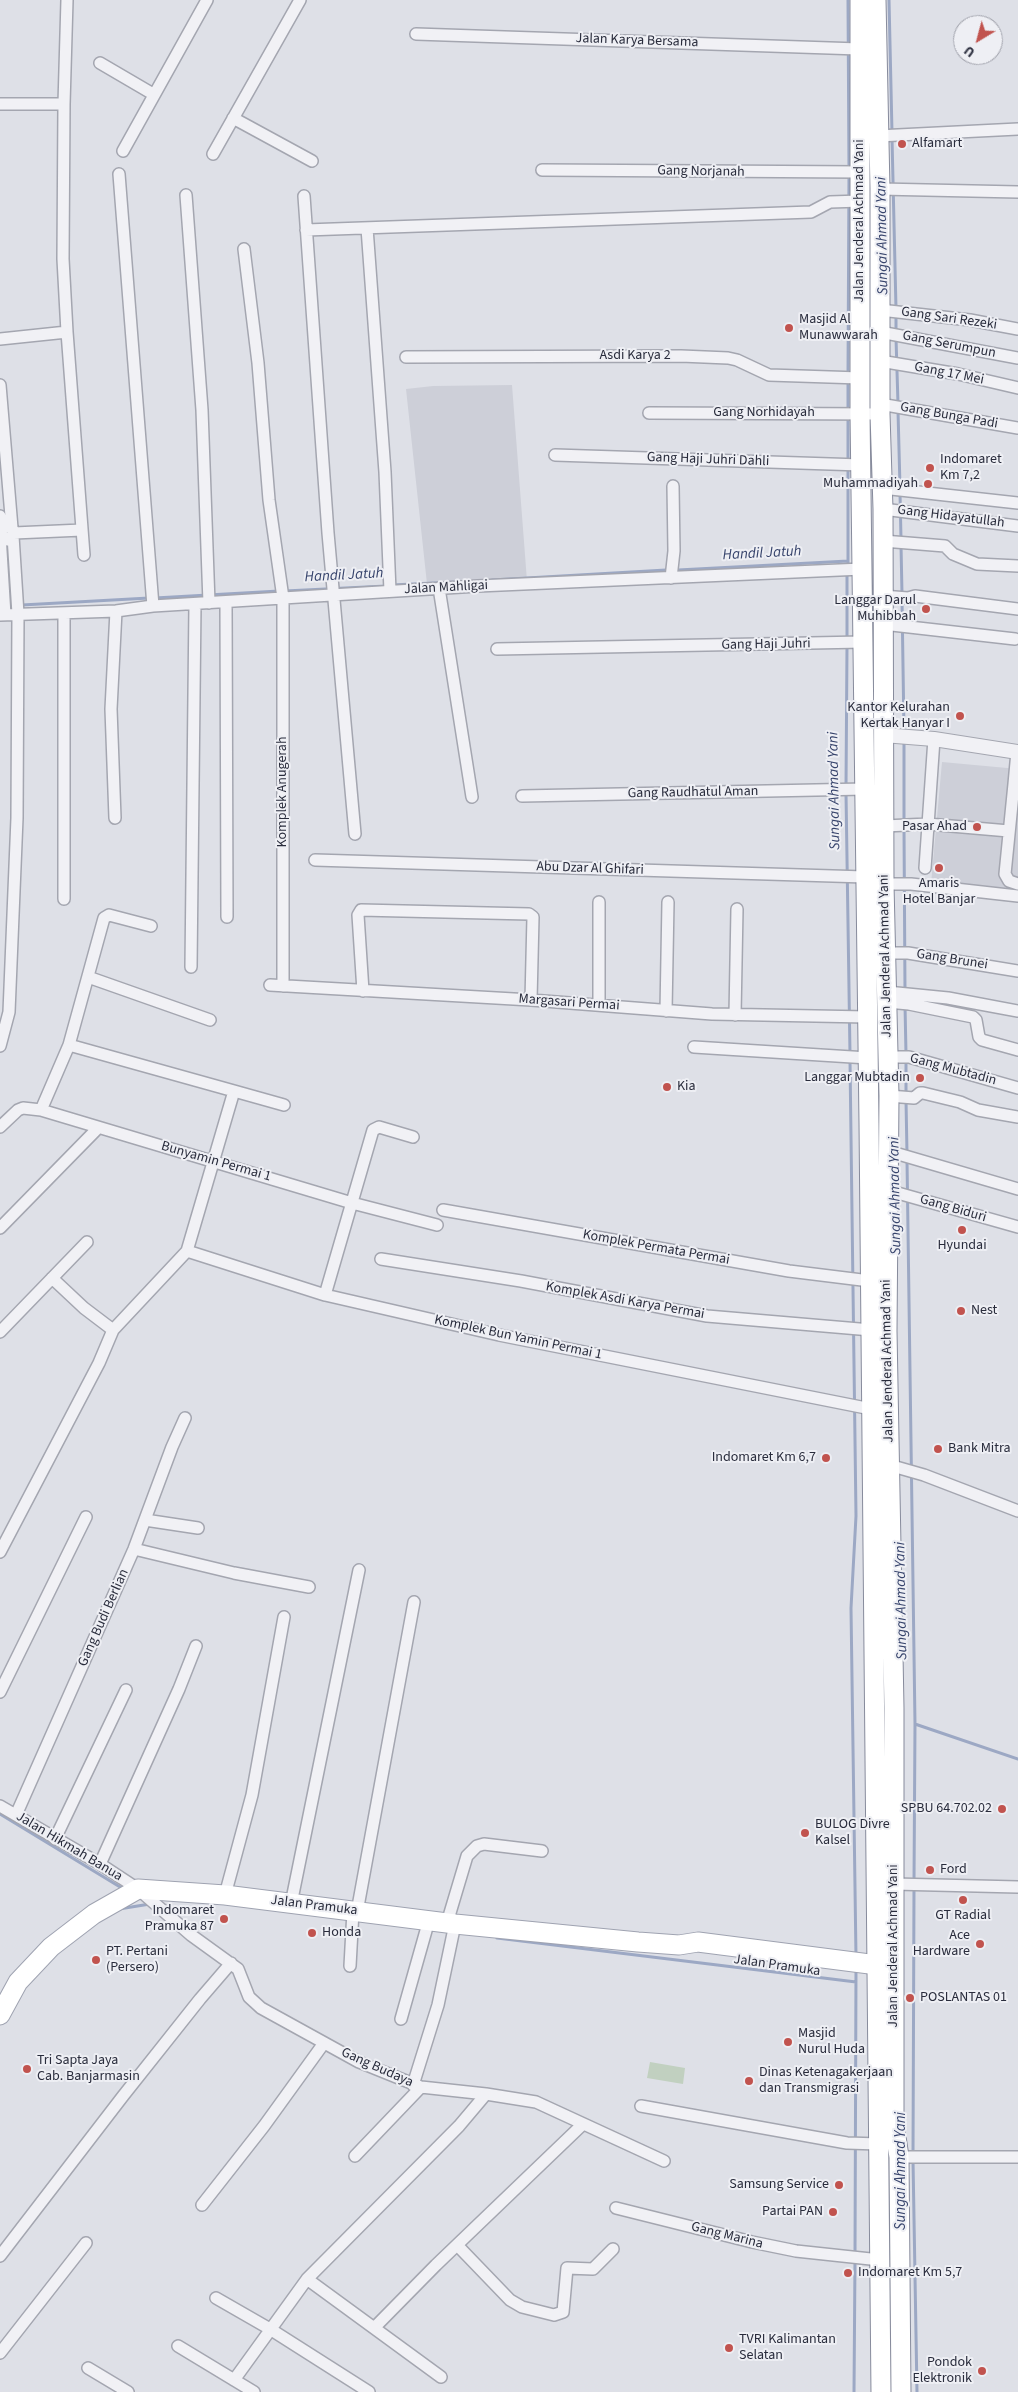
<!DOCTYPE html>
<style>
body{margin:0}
#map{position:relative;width:1018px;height:2392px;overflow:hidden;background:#dee0e7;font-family:"Source Sans 3",sans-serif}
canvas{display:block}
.north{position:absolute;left:953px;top:15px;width:50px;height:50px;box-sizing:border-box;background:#eeeff4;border:1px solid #9fa1aa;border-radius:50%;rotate:217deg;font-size:14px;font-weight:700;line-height:20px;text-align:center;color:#292c3c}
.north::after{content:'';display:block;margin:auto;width:18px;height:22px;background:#c1534e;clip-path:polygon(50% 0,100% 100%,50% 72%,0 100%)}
</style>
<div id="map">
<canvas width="1018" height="2392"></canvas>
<div class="north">U</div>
</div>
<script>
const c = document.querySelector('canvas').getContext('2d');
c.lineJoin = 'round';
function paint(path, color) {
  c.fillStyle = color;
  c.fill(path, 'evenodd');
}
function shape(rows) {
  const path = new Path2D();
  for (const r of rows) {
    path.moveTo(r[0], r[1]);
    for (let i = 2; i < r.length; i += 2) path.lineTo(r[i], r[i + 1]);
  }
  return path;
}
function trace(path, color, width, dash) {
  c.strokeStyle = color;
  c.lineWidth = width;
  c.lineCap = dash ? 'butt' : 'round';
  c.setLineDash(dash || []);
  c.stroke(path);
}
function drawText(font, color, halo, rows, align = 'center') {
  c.font = font + ' "Source Sans 3",sans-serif';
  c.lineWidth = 4;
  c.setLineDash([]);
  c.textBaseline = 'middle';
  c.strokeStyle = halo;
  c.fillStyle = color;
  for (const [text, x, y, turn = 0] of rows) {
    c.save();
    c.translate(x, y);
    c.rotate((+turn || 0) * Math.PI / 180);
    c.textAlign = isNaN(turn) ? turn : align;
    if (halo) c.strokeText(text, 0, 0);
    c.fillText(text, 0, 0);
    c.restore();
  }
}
paint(shape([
 [512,385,527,581,427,584,406,389,433,386],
 [942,762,1018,769,1018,893,931,884]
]), '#cdcfd8');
paint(shape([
 [650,2062,685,2068,683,2084,647,2078]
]), '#c1d0c0');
trace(shape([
 [848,0,849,169],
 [889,0,892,132],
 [892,138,896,309],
 [896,316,896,332],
 [896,338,898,404],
 [848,374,849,176],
 [898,411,900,487],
 [848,462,848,381],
 [900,493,901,539],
 [901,545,902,594],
 [848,567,848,468],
 [678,570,848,561],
 [492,580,666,570],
 [392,585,454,582],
 [285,591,386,586],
 [155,598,279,591],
 [902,600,904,732],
 [22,605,149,598],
 [847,639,847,573],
 [846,787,847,646],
 [846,793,850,1054],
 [904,822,904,740],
 [904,828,905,992],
 [905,1005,906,1054],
 [906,1060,906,1094],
 [850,1061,856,1516,851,1608,856,1957],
 [906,1100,907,1154],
 [907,1160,915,1724,914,1882],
 [915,1724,1018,1759],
 [0,1814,125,1890],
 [119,1909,150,1904],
 [497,1938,856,1982],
 [913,2154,914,1888],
 [913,2160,917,2392],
 [855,2254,856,1968],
 [854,2392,855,2260]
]), '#9ca8c4', 3);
const minor = shape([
 [67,0,64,104,63,259,67,332,84,555],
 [416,34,859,49],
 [100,63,153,94],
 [0,104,64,104],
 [233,118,312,161],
 [878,136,1018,129],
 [123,151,207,0],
 [213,154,300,0],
 [542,170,860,172],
 [119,174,153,606],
 [880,189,1018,192],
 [186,195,202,410,209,603],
 [304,196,328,533,355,834],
 [367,228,385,472,390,591],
 [306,230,811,212,830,202,861,201],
 [244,249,258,363,269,500,283,598,283,986],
 [880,310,970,320,1018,329],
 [880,332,1018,358],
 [0,339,67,332],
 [406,357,681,356,728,358,737,360,769,375,860,378],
 [880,361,958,374,1018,388],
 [0,385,12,528,14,533,8,540,2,538,1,529,6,526,12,528],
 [880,404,1018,428],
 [649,413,880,414],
 [555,455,861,465],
 [882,488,1018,503],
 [883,509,1018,526],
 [0,516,1,529],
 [14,533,82,530],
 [0,535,5,615],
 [883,541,945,546,953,554,977,564,1018,566],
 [671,578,674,551,673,486],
 [439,588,472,797],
 [882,596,908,598,915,596,1018,609],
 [226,602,227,917],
 [64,613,64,899],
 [0,615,116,611,153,606,478,586,862,569],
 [883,624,1015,639],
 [497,649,863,642],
 [1014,784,1017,752],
 [1018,784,1014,784,1005,874,1009,881,1018,884],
 [522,796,865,789],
 [115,818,111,709,116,611],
 [885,826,928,824,1009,831],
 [315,860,865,877],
 [925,868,934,739],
 [884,884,911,884,1018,896],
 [886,953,908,953,1018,971],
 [191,967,195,604],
 [88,977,210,1020],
 [270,985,531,1000,712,1014,867,1017],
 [363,991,358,915,361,910,529,914,533,917,531,1000],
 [887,992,948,998,1018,1011],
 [887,1002,909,1004,973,1017,976,1020,979,1037,982,1040,1018,1050],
 [599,1005,599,902],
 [666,1011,668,902],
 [735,1015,737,909],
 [69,1045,234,1091,187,1251],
 [0,1046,9,1012,17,818,18,614,13,536],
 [694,1047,868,1058],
 [888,1057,909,1057,1018,1088],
 [234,1091,284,1105],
 [889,1096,914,1098,920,1093,923,1093,960,1102,978,1110,1018,1117],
 [41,1110,69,1045,104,918,109,915,151,926],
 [0,1127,18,1110,23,1108,41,1110,352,1203,437,1225],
 [888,1151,1018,1189],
 [887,1190,1018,1227],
 [443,1210,789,1271,870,1281],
 [0,1228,98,1128],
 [381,1259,521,1281,707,1316,871,1330],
 [52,1278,84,1308,113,1330,187,1251,325,1295,499,1335,871,1409],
 [325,1295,373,1130,379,1127,413,1137],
 [0,1332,87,1242],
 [889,1465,924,1475,1018,1511],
 [145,1520,198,1528],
 [134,1549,234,1573,309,1587],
 [0,1552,99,1363,113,1330],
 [0,1692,86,1517],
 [0,1806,100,1864,138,1889,191,1935,238,1969,249,1997,261,2008,359,2062,421,2087,486,2094,536,2102,664,2161],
 [16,1815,134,1549,172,1447,185,1418],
 [55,1839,126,1690],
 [100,1864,179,1689,196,1646],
 [894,1884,1018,1887],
 [225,1895,252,1795,284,1617],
 [291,1904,359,1570],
 [357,1912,414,1602],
 [447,1923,467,1856,477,1846,484,1844,542,1851],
 [350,1966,353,1911],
 [401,2019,429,1920],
 [413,2085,438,2005,455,1924],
 [641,2106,847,2143,879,2144],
 [355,2156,421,2087],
 [899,2157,1018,2157],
 [202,2205,264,2126,324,2043],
 [616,2208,752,2242,796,2251,880,2260],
 [457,2245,510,2300,522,2307,554,2315,563,2312,567,2268,593,2269,613,2249],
 [0,2256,123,2096,200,1999,231,1963],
 [307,2279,441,2377],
 [216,2298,270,2329,369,2392],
 [374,2328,436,2265,583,2124],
 [178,2346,254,2392],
 [0,2353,86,2243],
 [88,2368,128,2392],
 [234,2380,307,2279,459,2126,486,2094]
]);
const tertiary = shape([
 [883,735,934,739,1018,752]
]);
const primary = shape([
 [0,2015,18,1982,51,1947,94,1914,138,1889,225,1895,455,1924,638,1942,679,1945,698,1942,893,1967]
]);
const trunk = shape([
 [860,0,860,413,869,1123,881,2392],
 [876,0,880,189,880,414,883,509,884,884,889,1096,887,1331,894,1708,894,2123,899,2157,901,2392]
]);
trace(minor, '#a4a6b0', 14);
trace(tertiary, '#a4a6b0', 16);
trace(primary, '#9fa3b1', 21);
trace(trunk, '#878b9c', 21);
trace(minor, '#f1f1f5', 11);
trace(tertiary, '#f1f1f5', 14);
trace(primary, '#fff', 19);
trace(trunk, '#fff', 19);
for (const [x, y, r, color] of [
 [902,144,5,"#c1534e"],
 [789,328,5,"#c1534e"],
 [930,468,5,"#c1534e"],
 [928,484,5,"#c1534e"],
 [926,609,5,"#c1534e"],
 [960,716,5,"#c1534e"],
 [977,827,5,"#c1534e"],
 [939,868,5,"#c1534e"],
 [920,1078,5,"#c1534e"],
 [667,1087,5,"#c1534e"],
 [962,1230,5,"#c1534e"],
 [961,1311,5,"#c1534e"],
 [938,1449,5,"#c1534e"],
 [826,1458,5,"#c1534e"],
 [1002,1809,5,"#c1534e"],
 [805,1833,5,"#c1534e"],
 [930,1870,5,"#c1534e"],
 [963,1900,5,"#c1534e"],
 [224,1919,5,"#c1534e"],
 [312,1933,5,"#c1534e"],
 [980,1944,5,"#c1534e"],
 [96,1960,5,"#c1534e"],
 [910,1998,5,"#c1534e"],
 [788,2042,5,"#c1534e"],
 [27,2069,5,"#c1534e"],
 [749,2081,5,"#c1534e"],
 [839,2185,5,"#c1534e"],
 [833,2212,5,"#c1534e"],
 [848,2273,5,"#c1534e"],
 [729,2348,5,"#c1534e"],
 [982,2371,5,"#c1534e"]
]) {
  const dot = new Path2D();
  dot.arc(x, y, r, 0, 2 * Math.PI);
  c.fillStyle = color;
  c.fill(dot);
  trace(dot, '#eeeff4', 2);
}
drawText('14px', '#292c3c', '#eeeff4', [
 ["Jalan Karya Bersama",637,41,2],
 ["Gang Norjanah",701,172,1],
 ["Jalan Jenderal Achmad Yani",860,221,-90],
 ["Gang Sari Rezeki",949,319,8],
 ["Gang Serumpun",949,345,11],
 ["Asdi Karya 2",635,356],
 ["Gang 17 Mei",949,374,11],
 ["Gang Norhidayah",764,413],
 ["Gang Bunga Padi",949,416,10],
 ["Gang Haji Juhri Dahli",708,460,2],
 ["Gang Hidayatullah",951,517,7],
 ["Jalan Mahligai",446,588,-3],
 ["Gang Haji Juhri",766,645,-1],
 ["Komplek Anugerah",283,792,-90],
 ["Gang Raudhatul Aman",693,793,-1],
 ["Abu Dzar Al Ghifari",590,869,2],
 ["Jalan Jenderal Achmad Yani",886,956,-91],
 ["Gang Brunei",952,960,9],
 ["Margasari Permai",569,1003,4],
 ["Gang Mubtadin",953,1070,15],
 ["Bunyamin Permai 1",216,1162,16],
 ["Gang Biduri",953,1209,16],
 ["Komplek Permata Permai",656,1248,10],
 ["Komplek Asdi Karya Permai",625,1301,10],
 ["Komplek Bun Yamin Permai 1",518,1338,12],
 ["Jalan Jenderal Achmad Yani",888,1361,-91],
 ["Gang Budi Berlian",104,1618,-66],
 ["Jalan Hikmah Banua",69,1847,31],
 ["Jalan Pramuka",314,1906,7],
 ["Jalan Jenderal Achmad Yani",894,1946,-90],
 ["Jalan Pramuka",777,1966,8],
 ["Gang Budaya",377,2068,24],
 ["Gang Marina",727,2236,14]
]);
drawText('14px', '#292c3c', '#eeeff4', [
 ["Alfamart",912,144],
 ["Masjid Al",799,320],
 ["Munawwarah",799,336],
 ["Indomaret",940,460],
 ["Km 7,2",940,476],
 ["Muhammadiyah",918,484,"right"],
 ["Langgar Darul",916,601,"right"],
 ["Muhibbah",916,617,"right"],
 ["Kantor Kelurahan",950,708,"right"],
 ["Kertak Hanyar I",950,724,"right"],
 ["Pasar Ahad",967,827,"right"],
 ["Amaris",939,884,"center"],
 ["Hotel Banjar",939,900,"center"],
 ["Langgar Mubtadin",910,1078,"right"],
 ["Kia",677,1087],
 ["Hyundai",962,1246,"center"],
 ["Nest",971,1311],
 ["Bank Mitra",948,1449],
 ["Indomaret Km 6,7",816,1458,"right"],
 ["SPBU 64.702.02",992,1809,"right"],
 ["BULOG Divre",815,1825],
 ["Kalsel",815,1841],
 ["Ford",940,1870],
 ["Indomaret",214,1911,"right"],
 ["Pramuka 87",214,1927,"right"],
 ["GT Radial",963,1916,"center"],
 ["Honda",322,1933],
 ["Ace",970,1936,"right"],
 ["Hardware",970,1952,"right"],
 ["PT. Pertani",106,1952],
 ["(Persero)",106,1968],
 ["POSLANTAS 01",920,1998],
 ["Masjid",798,2034],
 ["Nurul Huda",798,2050],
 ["Tri Sapta Jaya",37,2061],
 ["Cab. Banjarmasin",37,2077],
 ["Dinas Ketenagakerjaan",759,2073],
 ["dan Transmigrasi",759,2089],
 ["Samsung Service",829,2185,"right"],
 ["Partai PAN",823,2212,"right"],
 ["Indomaret Km 5,7",858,2273],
 ["TVRI Kalimantan",739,2340],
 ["Selatan",739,2356],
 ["Pondok",972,2363,"right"],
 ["Elektronik",972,2379,"right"]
], 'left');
drawText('italic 15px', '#37446c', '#eeeff4', [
 ["Sungai Ahmad Yani",883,236,-91],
 ["Handil Jatuh",762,554,-3],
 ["Handil Jatuh",344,576,-3],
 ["Sungai Ahmad Yani",835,791,-91],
 ["Sungai Ahmad Yani",896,1196,-91],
 ["Sungai Ahmad Yani",902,1601,-91],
 ["Sungai Ahmad Yani",902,2171,-90]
]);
</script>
